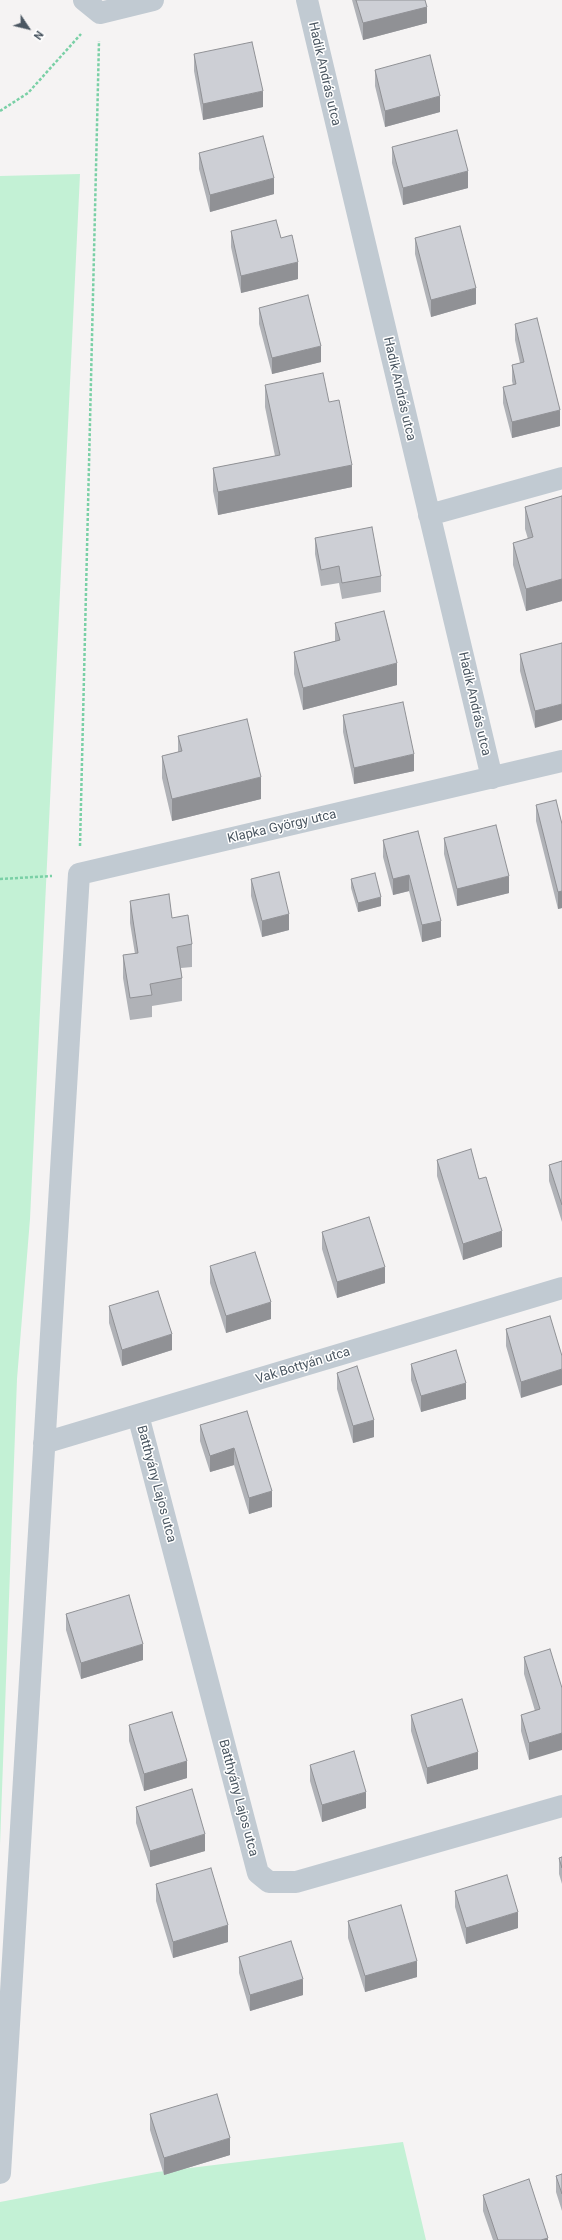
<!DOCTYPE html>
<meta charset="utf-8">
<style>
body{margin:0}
#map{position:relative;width:562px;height:2240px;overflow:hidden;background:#f5f3f3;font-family:Roboto,sans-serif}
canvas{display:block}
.north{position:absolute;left:8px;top:8px;width:40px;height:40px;-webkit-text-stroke:3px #fff;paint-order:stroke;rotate:125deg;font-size:11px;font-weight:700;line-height:16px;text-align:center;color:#4a5661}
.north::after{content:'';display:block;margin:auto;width:14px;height:18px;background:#4a5661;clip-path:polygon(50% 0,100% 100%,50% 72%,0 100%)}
</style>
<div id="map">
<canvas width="562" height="2240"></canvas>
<div class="north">N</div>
</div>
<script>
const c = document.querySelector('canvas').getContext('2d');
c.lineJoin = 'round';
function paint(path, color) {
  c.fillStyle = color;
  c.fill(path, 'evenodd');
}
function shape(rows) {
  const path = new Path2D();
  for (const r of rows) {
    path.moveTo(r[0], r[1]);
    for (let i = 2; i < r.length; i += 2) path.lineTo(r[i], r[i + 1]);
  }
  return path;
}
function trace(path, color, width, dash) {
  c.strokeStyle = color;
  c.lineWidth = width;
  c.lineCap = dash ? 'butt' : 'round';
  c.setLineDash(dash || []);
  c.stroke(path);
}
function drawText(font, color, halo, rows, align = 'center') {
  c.font = font + ' Roboto,sans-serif';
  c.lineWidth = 3;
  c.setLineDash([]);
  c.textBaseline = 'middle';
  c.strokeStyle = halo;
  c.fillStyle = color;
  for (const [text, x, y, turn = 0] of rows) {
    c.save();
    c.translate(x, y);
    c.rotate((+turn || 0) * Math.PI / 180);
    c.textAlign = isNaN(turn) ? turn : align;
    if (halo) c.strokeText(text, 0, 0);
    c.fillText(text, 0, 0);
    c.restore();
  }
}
paint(shape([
 [80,174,30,1219,17,1379,0,1845,0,176],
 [403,2142,426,2240,0,2240,0,2202,157,2172]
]), '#c3f1d5');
trace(shape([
 [0,111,28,93,81,34],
 [80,846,99,41],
 [0,879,52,876]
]), '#7ad0a6', 2.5, [3, 2]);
trace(shape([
 [84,0,100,13,153,0],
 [307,0,492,778],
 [429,515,562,478],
 [138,1415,258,1873,269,1882,296,1882,562,1806],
 [44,1443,562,1288],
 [0,2173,79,874,562,761]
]), '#c1cad2', 22);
paint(shape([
 [352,0,425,0,427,23,363,40],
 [194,54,263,107,203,120,194,71],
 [375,70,440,112,385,127,375,86],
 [392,147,468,188,403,205,392,163],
 [199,153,274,194,210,212,199,169],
 [231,231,281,238,298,279,241,293,231,247],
 [415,238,476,304,431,317,415,254],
 [259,308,321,362,272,374,259,324],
 [515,324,560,426,512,438,503,403,503,387,513,385,512,381,512,365,520,363,515,340],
 [265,385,329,402,352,487,218,515,213,491,213,468,275,456,265,407],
 [562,496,562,601,526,611,513,565,513,543,528,539,525,529,525,507],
 [315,538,381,576,381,592,342,599,339,583,321,586,315,554],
 [335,623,397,685,303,710,294,674,294,652,335,641],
 [562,643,535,728,520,671,520,654],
 [343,715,414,771,354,784,343,732],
 [178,736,261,799,172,821,162,778,162,756,178,752],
 [536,805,562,824,562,908,558,909,536,821],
 [418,831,441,937,422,942,409,891,393,895,383,857,383,840],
 [444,838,509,893,457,906,444,854],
 [251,879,289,930,262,937,251,896],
 [351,879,381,906,358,912,351,888],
 [130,901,172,918,192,944,192,967,181,968,182,978,182,1001,152,1006,152,1017,130,1020,123,978,123,955,135,954,130,923],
 [437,1160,479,1179,502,1247,463,1260,437,1176],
 [562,1161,562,1222,549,1181,549,1165],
 [322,1232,385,1283,337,1298,322,1249],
 [210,1266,271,1319,226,1333,210,1283],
 [109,1306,172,1350,122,1366,109,1323],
 [550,1316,521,1398,506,1346,506,1329],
 [411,1364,466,1399,421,1412,411,1380],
 [337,1373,374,1437,353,1443,337,1389],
 [247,1411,272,1507,249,1514,234,1465,210,1472,200,1441,200,1425],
 [66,1614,143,1660,81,1679,66,1630],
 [524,1657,562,1688,529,1760,521,1731,521,1715,535,1711,524,1674],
 [411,1715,478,1769,427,1784,411,1731],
 [129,1725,187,1778,144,1791,129,1741],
 [310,1765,366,1808,322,1822,310,1781],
 [136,1807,205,1851,150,1867,136,1823],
 [562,1857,562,1884,559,1874,559,1858],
 [156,1884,228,1942,173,1958,156,1901],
 [455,1891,518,1928,466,1944,455,1907],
 [348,1921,417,1977,365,1992,348,1938],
 [239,1957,303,1995,250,2011,239,1973],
 [150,2114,230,2155,164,2175,150,2130],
 [562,2174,562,2211,556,2192,556,2176],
 [483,2195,548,2240,493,2240,483,2211]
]), '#b0b2b7');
paint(shape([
 [427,7,427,23,363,40,363,23],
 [263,91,263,107,203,120,203,104],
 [440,96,440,112,385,127,385,111],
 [468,171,468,188,403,205,403,188],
 [274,178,274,194,210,212,210,195],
 [298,262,298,279,241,293,241,276],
 [476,288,476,304,431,317,431,300],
 [321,346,321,362,272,374,272,358],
 [560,410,560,426,512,438,512,422],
 [352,465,352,487,218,515,218,492],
 [562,579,562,601,526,611,526,589],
 [397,663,397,685,303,710,303,688],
 [562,704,562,720,535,728,535,711],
 [414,754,414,771,354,784,354,768],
 [261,777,261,799,172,821,172,799],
 [409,875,409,891,393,895,393,879],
 [509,876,509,893,457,906,457,889],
 [562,891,562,908,558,909,558,892],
 [381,897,381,906,358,912,358,903],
 [289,914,289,930,262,937,262,921],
 [441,921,441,937,422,942,422,925],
 [502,1231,502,1247,463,1260,463,1244],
 [385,1267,385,1283,337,1298,337,1282],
 [271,1302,271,1319,226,1333,226,1316],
 [172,1334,172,1350,122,1366,122,1350],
 [562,1369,562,1385,521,1398,521,1382],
 [466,1383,466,1399,421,1412,421,1396],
 [374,1420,374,1437,353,1443,353,1426],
 [234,1448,234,1465,210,1472,210,1456],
 [272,1491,272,1507,249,1514,249,1498],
 [143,1644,143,1660,81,1679,81,1663],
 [562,1733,562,1750,529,1760,529,1743],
 [478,1752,478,1769,427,1784,427,1768],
 [187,1761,187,1778,144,1791,144,1774],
 [366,1792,366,1808,322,1822,322,1805],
 [205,1834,205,1851,150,1867,150,1851],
 [518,1912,518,1928,466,1944,466,1928],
 [228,1925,228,1942,173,1958,173,1942],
 [417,1961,417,1977,365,1992,365,1976],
 [303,1979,303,1995,250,2011,250,1995],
 [230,2138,230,2155,164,2175,164,2158],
 [548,2238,548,2240,541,2240]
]), '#909195');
const building = shape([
 [356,0,425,0,427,7,363,23,356,0],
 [252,42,263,91,203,104,194,54,252,42],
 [430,55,440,96,385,111,375,70,430,55],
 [457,130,468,171,403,188,392,147,457,130],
 [263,136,274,178,210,195,199,153,263,136],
 [276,220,281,238,292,235,298,262,241,276,231,231,276,220],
 [460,226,476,288,431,300,415,238,460,226],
 [308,295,321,346,272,358,259,308,308,295],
 [537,318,560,410,512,422,503,387,516,384,512,365,524,362,515,324,537,318],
 [323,373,329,402,339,400,352,465,218,492,213,468,280,455,265,385,323,373],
 [562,496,562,579,526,589,513,543,533,537,525,507,562,496],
 [372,527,381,576,342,583,339,566,321,570,315,538,372,527],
 [384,611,397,663,303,688,294,652,340,640,335,623,384,611],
 [562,643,562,704,535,711,520,654,562,643],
 [403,702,414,754,354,768,343,715,403,702],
 [247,719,261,777,172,799,162,756,182,751,178,736,247,719],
 [556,800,562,824,562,891,558,892,536,805,556,800],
 [496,825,509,876,457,889,444,838,496,825],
 [418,831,441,921,422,925,409,875,393,879,383,840,418,831],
 [279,872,289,914,262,921,251,879,279,872],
 [375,873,381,897,358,903,351,879,375,873],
 [169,894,172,918,188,915,192,944,177,947,182,978,150,984,152,995,130,998,123,955,138,953,130,901,169,894],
 [471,1149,479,1179,486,1177,502,1231,463,1244,437,1160,471,1149],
 [562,1161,562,1205,549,1165,562,1161],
 [369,1217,385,1267,337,1282,322,1232,369,1217],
 [255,1252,271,1302,226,1316,210,1266,255,1252],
 [158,1291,172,1334,122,1350,109,1306,158,1291],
 [550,1316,562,1356,562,1369,521,1382,506,1329,550,1316],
 [456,1350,466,1383,421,1396,411,1364,456,1350],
 [357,1366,374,1420,353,1426,337,1373,357,1366],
 [247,1411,272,1491,249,1498,234,1448,210,1456,200,1425,247,1411],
 [129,1595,143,1644,81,1663,66,1614,129,1595],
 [550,1649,562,1688,562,1733,529,1743,521,1715,540,1709,524,1657,550,1649],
 [462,1699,478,1752,427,1768,411,1715,462,1699],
 [172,1712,187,1761,144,1774,129,1725,172,1712],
 [354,1751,366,1792,322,1805,310,1765,354,1751],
 [192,1789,205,1834,150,1851,136,1807,192,1789],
 [562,1857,562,1868,559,1858,562,1857],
 [211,1868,228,1925,173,1942,156,1884,211,1868],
 [507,1875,518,1912,466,1928,455,1891,507,1875],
 [401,1905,417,1961,365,1976,348,1921,401,1905],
 [291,1941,303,1979,250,1995,239,1957,291,1941],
 [217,2094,230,2138,164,2158,150,2114,217,2094],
 [562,2174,562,2194,556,2176,562,2174],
 [529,2179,548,2238,541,2240,498,2240,483,2195,529,2179]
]);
paint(building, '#cdcfd5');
trace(building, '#909195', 1);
drawText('13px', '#4a5661', '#fff', [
 ["Hadik András utca",324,74,77],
 ["Hadik András utca",399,389,77],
 ["Hadik András utca",474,704,77],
 ["Klapka György utca",282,827,-13],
 ["Vak Bottyán utca",303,1366,-17],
 ["Batthyány Lajos utca",156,1484,75],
 ["Batthyány Lajos utca",238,1798,75]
]);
</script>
